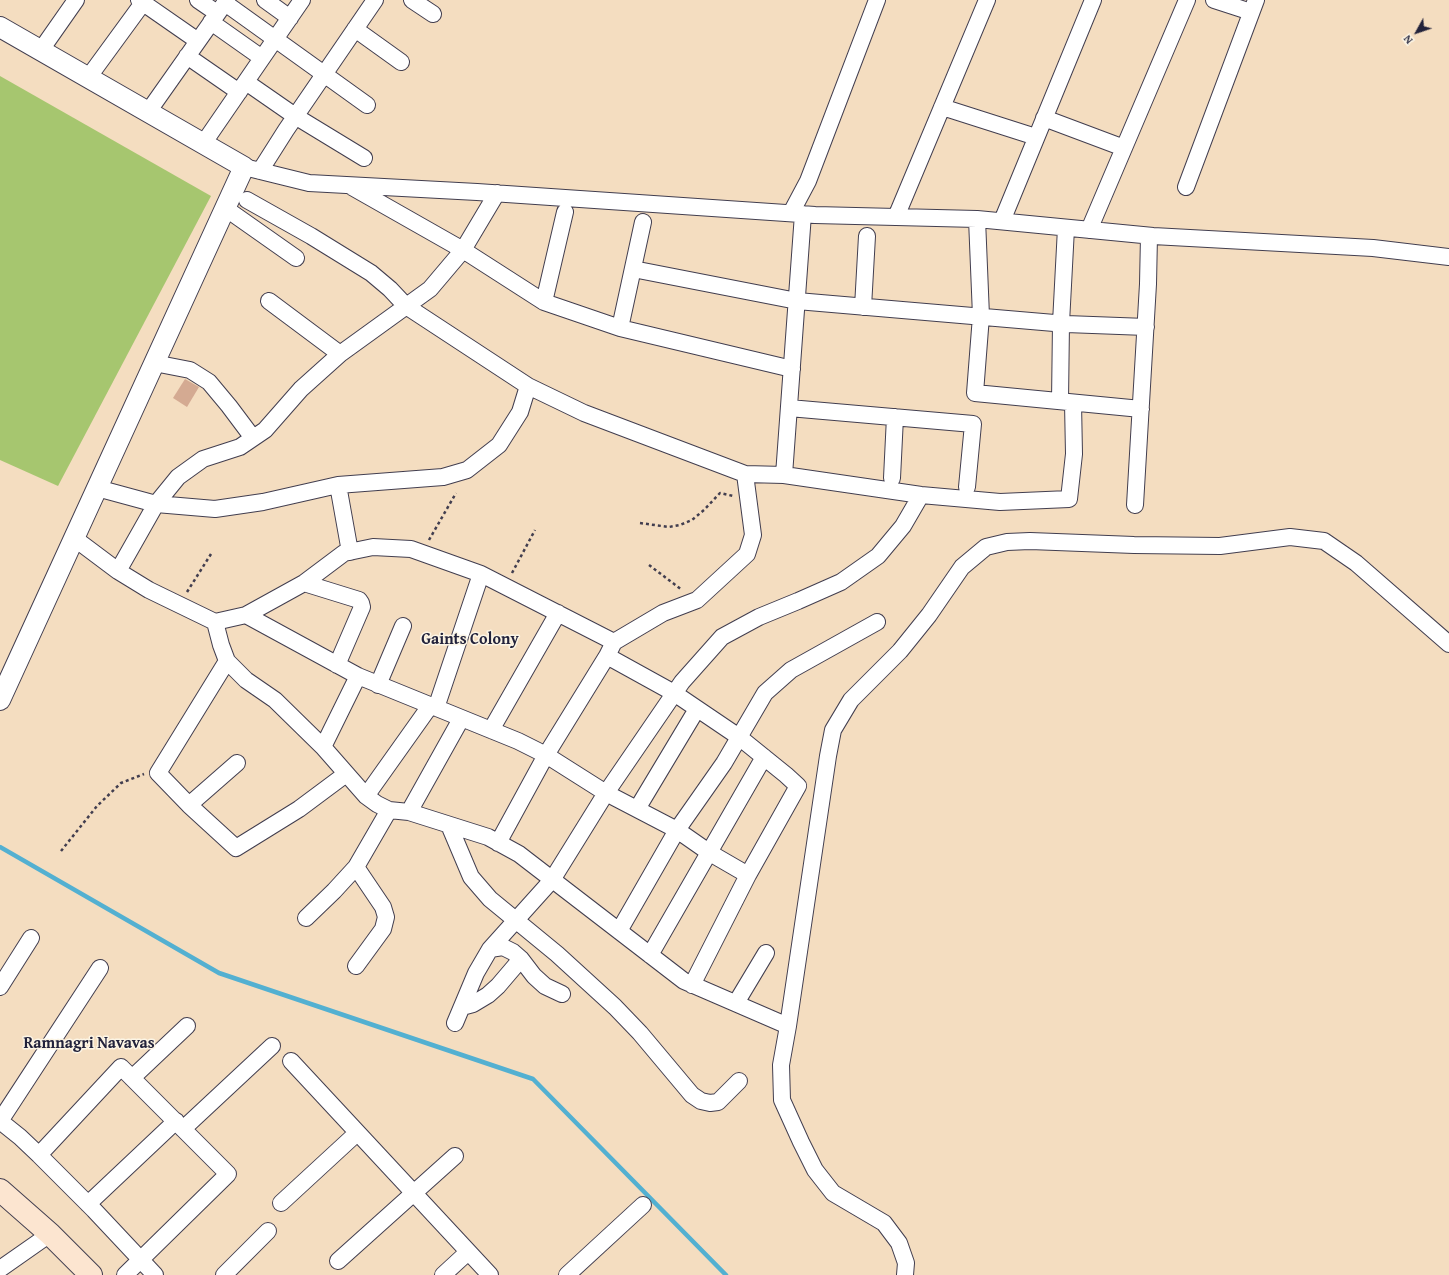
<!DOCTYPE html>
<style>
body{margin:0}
#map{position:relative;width:1449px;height:1275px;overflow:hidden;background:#f4ddc0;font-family:"Gentium Book Plus",serif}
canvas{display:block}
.north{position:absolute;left:1397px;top:12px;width:40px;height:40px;-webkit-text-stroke:3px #fcf5e5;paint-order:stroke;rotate:230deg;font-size:11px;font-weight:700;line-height:16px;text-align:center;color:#22223b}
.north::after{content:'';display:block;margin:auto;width:14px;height:18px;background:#22223b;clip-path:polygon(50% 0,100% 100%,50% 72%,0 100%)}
</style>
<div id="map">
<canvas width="1449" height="1275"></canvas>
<div class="north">N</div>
</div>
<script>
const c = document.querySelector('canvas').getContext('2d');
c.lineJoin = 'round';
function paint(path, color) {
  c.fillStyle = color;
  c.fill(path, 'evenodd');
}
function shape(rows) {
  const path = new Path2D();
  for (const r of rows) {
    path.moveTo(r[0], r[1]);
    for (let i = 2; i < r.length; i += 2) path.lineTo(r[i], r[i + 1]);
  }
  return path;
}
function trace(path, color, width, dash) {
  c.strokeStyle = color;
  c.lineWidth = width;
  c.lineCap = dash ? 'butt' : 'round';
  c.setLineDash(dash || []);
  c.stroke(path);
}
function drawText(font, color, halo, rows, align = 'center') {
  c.font = font + ' "Gentium Book Plus",serif';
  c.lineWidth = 3;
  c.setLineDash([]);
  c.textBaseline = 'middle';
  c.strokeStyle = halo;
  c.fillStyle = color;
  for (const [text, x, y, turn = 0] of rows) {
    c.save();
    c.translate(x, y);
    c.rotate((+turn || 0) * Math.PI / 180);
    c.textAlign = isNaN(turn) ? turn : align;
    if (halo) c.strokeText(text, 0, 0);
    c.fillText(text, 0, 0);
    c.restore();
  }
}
paint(shape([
 [0,76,211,196,58,486,0,460]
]), '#a6c66f');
trace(shape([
 [0,847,219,973,533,1079,726,1275]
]), '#53b0d1', 4.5);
paint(shape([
 [185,379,199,387,187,407,173,398]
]), '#d4aa92');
const minor = shape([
 [139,0,198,41],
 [198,0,217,13],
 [265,0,290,18],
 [412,0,433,14],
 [1214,0,1251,12],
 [225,3,367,105],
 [211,22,262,58],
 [355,29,401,62],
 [41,50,76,0],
 [187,56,239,92],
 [88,78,145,0],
 [246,82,295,116,364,158],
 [942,107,1036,137],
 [148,112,227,0],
 [1044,118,1124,148],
 [203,144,302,0],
 [244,167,309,183,477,192,815,215,977,219,1153,236,1373,248,1449,257],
 [260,171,286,130,375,0],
 [352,187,463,250,544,302,620,328,792,369],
 [1186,187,1256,0],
 [247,200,311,236,371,273,390,289,406,306,528,386,584,413,745,474,784,475,921,495,1000,502,1069,499,1074,454,1073,403],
 [225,208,296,258],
 [791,213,808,181,877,0],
 [896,217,987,0],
 [977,219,981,316,975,393,1141,409],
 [1002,221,1093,0],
 [1089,230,1187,0],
 [633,269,797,301,1066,324,1146,327],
 [269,301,340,354],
 [544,302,565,212],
 [863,307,867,236],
 [620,328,643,222],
 [154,363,190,370,209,382,229,406,253,438],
 [1060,401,1061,323,1066,228],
 [789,408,973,424,967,487],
 [784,475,803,214],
 [892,478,895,417],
 [338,485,350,552],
 [97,488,156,504,215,509,263,502,338,485,443,477,467,470,499,445,520,412,528,386],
 [1135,505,1148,284,1149,236],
 [74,538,118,571,149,590,215,622,221,645,227,661,246,680,275,700,323,747,366,796,377,804,389,810,409,812,488,837,519,854,684,981,788,1026],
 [118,571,156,504,178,477,203,459,240,447,265,430,301,389,340,354,430,289,463,250,497,193],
 [304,583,359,600,361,603,362,607,337,665],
 [246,615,304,583,344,553,373,547,411,549,481,574,614,642,607,656,674,693,739,737,786,775,798,786,748,875,692,985],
 [215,622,246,615,358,676,518,741,546,755,606,793,677,830,710,853,748,875],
 [614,642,663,613,697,600,747,554,753,535,745,474],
 [227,661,158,773,189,805,236,848,299,809,346,774],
 [378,685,403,626],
 [436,708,481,574],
 [491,730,558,613],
 [323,747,358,676],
 [366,796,430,706],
 [189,805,237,763],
 [637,809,697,709],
 [409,812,461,719],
 [449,825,471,877,490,899,557,954,615,1007,640,1033,692,1095,701,1101,710,1103,718,1102,739,1081],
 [498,843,546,755,607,656],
 [356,867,383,907,386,917,383,929,356,966],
 [306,918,334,891,356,867,389,810],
 [619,931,677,830,724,763,765,693,791,670,877,622],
 [490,949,503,947,513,952,521,959,534,976,545,986,562,994],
 [650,955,764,757],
 [0,987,31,938],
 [736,1003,766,953],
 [462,1007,473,1004,488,995,498,986,521,959],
 [455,1023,476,973,490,949,552,880,606,793,682,682,722,637,759,617,798,601,841,582,878,556,903,526,921,495],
 [291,1061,490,1275],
 [132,1078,187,1026],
 [0,1121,20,1137,39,1155,94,1210,155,1275],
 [0,1121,100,968],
 [183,1129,272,1046],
 [39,1155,121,1067,228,1174,125,1275],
 [281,1203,357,1133],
 [88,1204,176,1121],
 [338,1261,455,1156],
 [0,1269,50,1234],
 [224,1275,268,1231],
 [443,1275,468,1252],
 [567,1275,643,1205],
 [905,1275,906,1263,899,1243,884,1223,833,1193,815,1170,801,1142,782,1100,781,1065,788,1026,828,756,833,730,851,700,900,651,929,615,962,567,986,547,1007,542,1030,541,1134,545,1220,546,1290,537,1324,541,1356,563,1449,644]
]);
const tertiary = shape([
 [0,27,244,167,0,700]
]);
const secondary = shape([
 [0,1190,50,1234,91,1275]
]);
trace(minor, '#423e4f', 18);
trace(tertiary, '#423e4f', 22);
trace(secondary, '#423e4f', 24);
trace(shape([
 [640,523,669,527,680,525,692,520,704,510,720,493,733,496],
 [429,540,456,493],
 [649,565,682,590],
 [512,573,535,530],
 [187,592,211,554],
 [61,851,97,806,121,783,144,774]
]), '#423e4f', 2.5, [3, 3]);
trace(minor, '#fff', 16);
trace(tertiary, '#fff', 20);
trace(secondary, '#fce5d0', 22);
drawText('bold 16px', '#22223b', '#fcf5e5', [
 ["Gaints Colony",470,640],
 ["Ramnagri Navavas",89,1044]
]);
</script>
